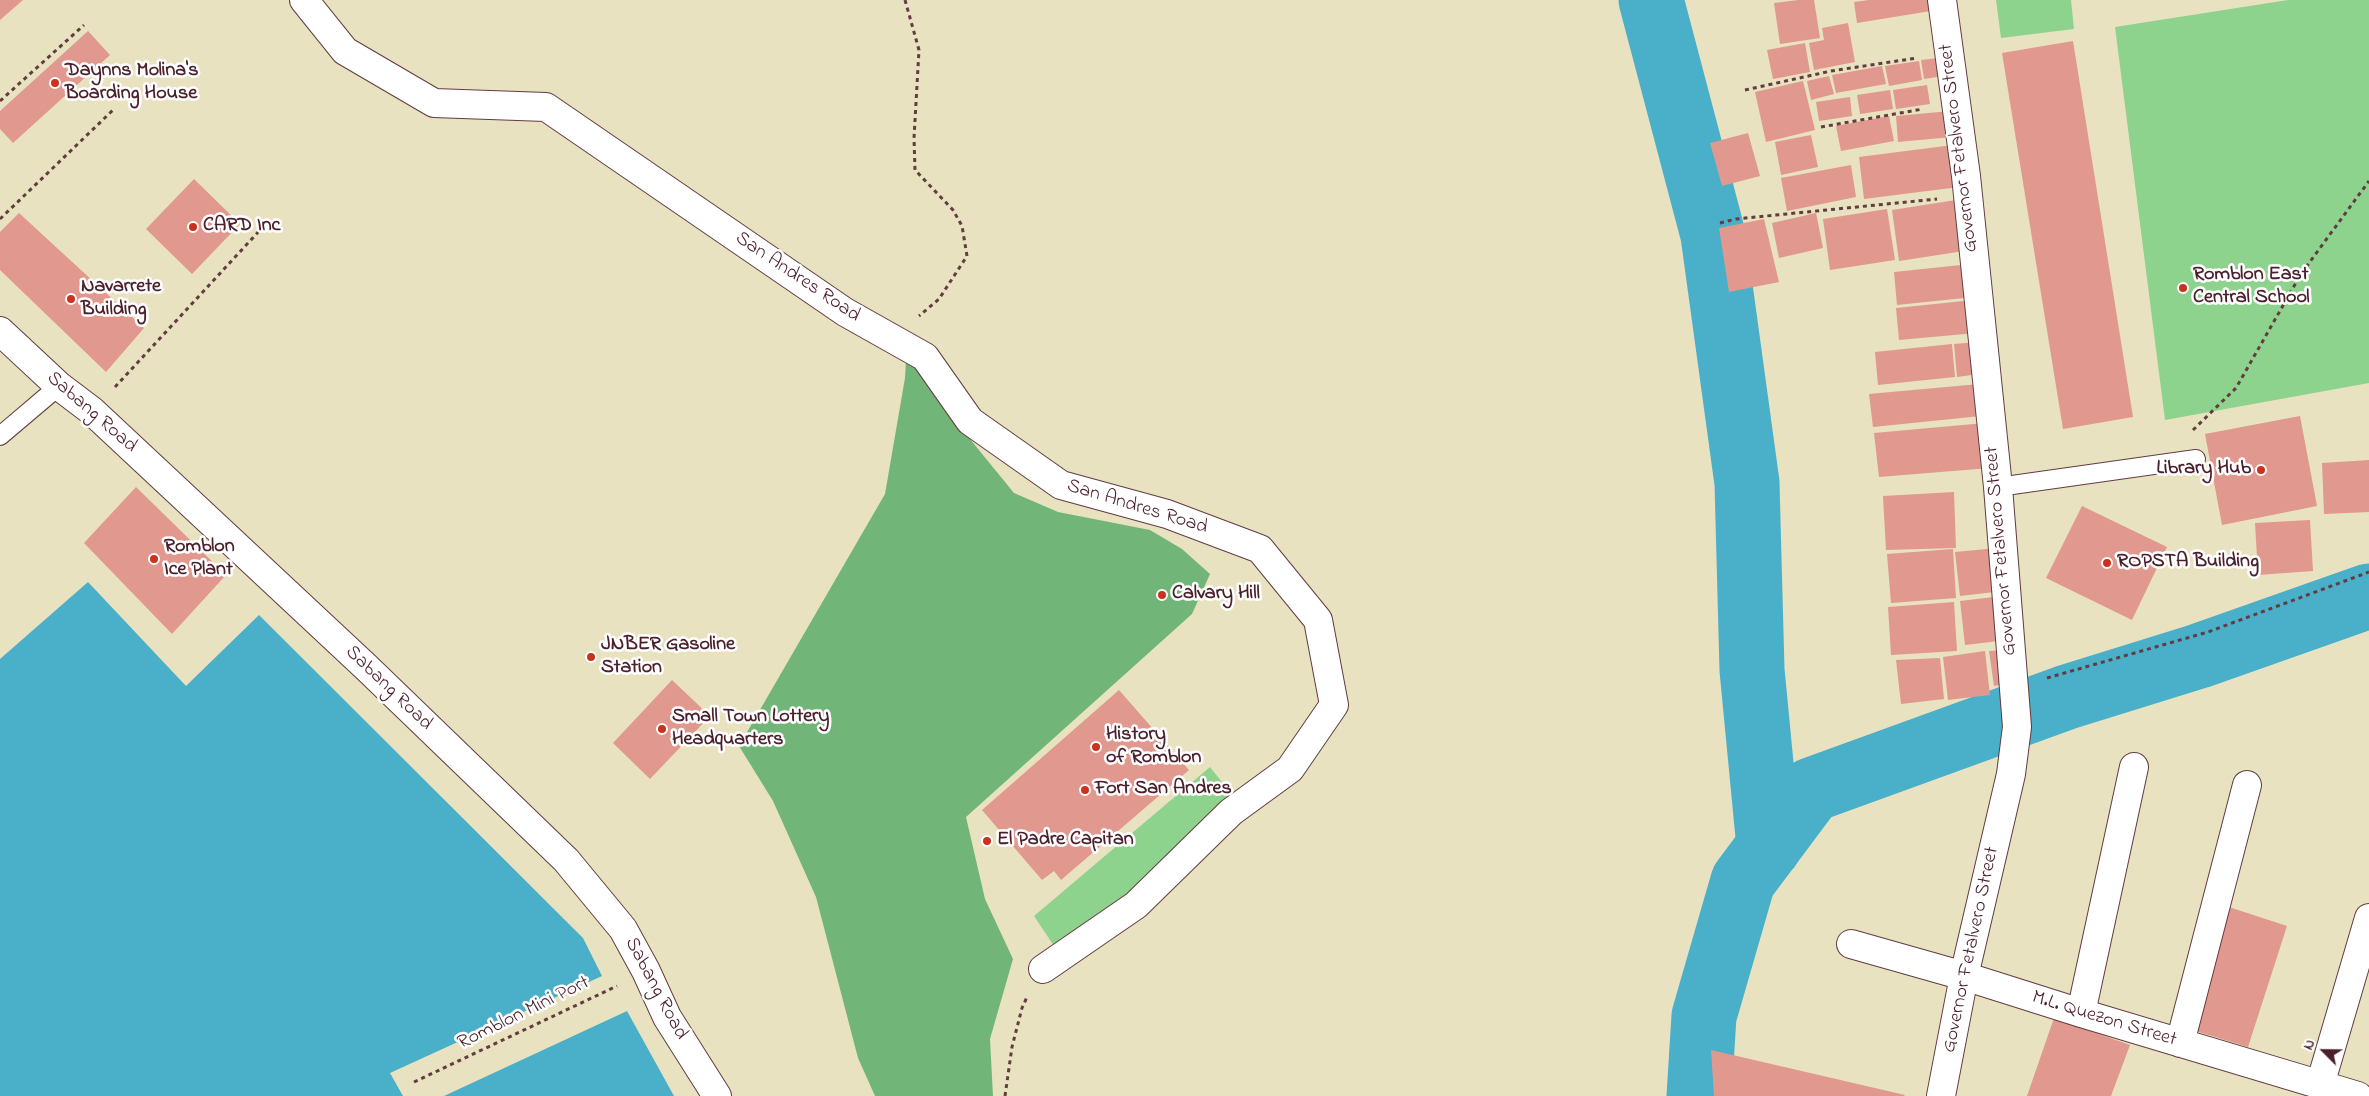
<!DOCTYPE html>
<style>
body{margin:0}
#map{position:relative;width:2369px;height:1096px;overflow:hidden;background:#e8e2c0;font-family:"Indie Flower",sans-serif}
canvas{display:block}
.north{position:absolute;left:2299px;top:1026px;width:50px;height:50px;-webkit-text-stroke:4px #fff;paint-order:stroke;rotate:293deg;font-size:14px;font-weight:700;line-height:20px;text-align:center;color:#4a1f2b}
.north::after{content:'';display:block;margin:auto;width:18px;height:22px;background:#4a1f2b;clip-path:polygon(50% 0,100% 100%,50% 72%,0 100%)}
</style>
<div id="map">
<canvas width="2369" height="1096"></canvas>
<div class="north">N</div>
</div>
<script>
const c = document.querySelector('canvas').getContext('2d');
c.lineJoin = 'round';
function paint(path, color) {
  c.fillStyle = color;
  c.fill(path, 'evenodd');
}
function shape(rows) {
  const path = new Path2D();
  for (const r of rows) {
    path.moveTo(r[0], r[1]);
    for (let i = 2; i < r.length; i += 2) path.lineTo(r[i], r[i + 1]);
  }
  return path;
}
function trace(path, color, width, dash) {
  c.strokeStyle = color;
  c.lineWidth = width;
  c.lineCap = dash ? 'butt' : 'round';
  c.setLineDash(dash || []);
  c.stroke(path);
}
function drawText(font, color, halo, rows, align = 'center') {
  c.font = font + ' "Indie Flower",sans-serif';
  c.lineWidth = 5;
  c.setLineDash([]);
  c.textBaseline = 'middle';
  c.strokeStyle = halo;
  c.fillStyle = color;
  for (const [text, x, y, turn = 0] of rows) {
    c.save();
    c.translate(x, y);
    c.rotate((+turn || 0) * Math.PI / 180);
    c.textAlign = isNaN(turn) ? turn : align;
    if (halo) c.strokeText(text, 0, 0);
    c.fillText(text, 0, 0);
    c.restore();
  }
}
paint(shape([
 [1996,0,2071,0,2074,29,2001,38],
 [2288,0,2369,0,2369,383,2165,420,2115,27],
 [1210,767,1233,796,1132,893,1054,946,1034,916]
]), '#8ed38d');
paint(shape([
 [906,360,915,360,934,395,1014,493,1058,512,1150,530,1182,549,1210,574,1192,614,966,817,985,899,1013,959,990,1039,993,1096,875,1096,858,1058,816,897,773,801,739,746,885,494,905,378]
]), '#72b578');
paint(shape([
 [88,582,186,686,259,615,583,938,602,976,390,1073,403,1096,0,1096,0,659],
 [627,1011,674,1096,444,1096]
]), '#4aafc9');
trace(shape([
 [1651,0,1713,235,1747,483,1752,670,1769,847],
 [1699,1096,1704,1016,1743,881,1811,790,2067,697,2199,656,2369,596]
]), '#4aafc9', 65);
paint(shape([
 [0,0,23,0,0,20],
 [1798,0,1814,0,1820,38,1780,44,1774,3],
 [1869,0,1935,0,1937,10,1857,23,1854,2],
 [1848,23,1855,62,1814,70,1809,43,1824,40,1822,28],
 [88,31,110,55,13,143,0,129,0,111],
 [2073,41,2133,417,2063,429,2002,53],
 [1805,43,1810,72,1773,79,1767,50],
 [1947,57,1950,75,1924,79,1921,60],
 [1919,61,1922,80,1889,86,1885,66],
 [1882,66,1886,84,1836,93,1832,75],
 [1829,76,1834,94,1811,100,1807,81],
 [1803,81,1815,130,1766,142,1755,92],
 [1927,85,1930,104,1896,109,1893,90],
 [1890,90,1893,109,1860,114,1857,95],
 [1850,97,1852,116,1819,121,1816,102],
 [1950,111,1952,137,1898,142,1896,116],
 [1889,116,1894,141,1841,151,1836,126],
 [1748,133,1760,176,1722,186,1710,143],
 [1811,135,1818,167,1781,175,1775,142],
 [1953,145,1959,187,1864,199,1859,157],
 [1851,165,1856,197,1787,211,1781,178],
 [194,179,240,224,192,274,146,229],
 [1956,200,1964,251,1899,261,1892,210],
 [1887,209,1895,260,1830,270,1823,219],
 [19,213,144,328,106,372,0,270,0,232],
 [1816,213,1823,248,1779,258,1772,223],
 [1764,219,1779,282,1729,292,1719,228],
 [1971,264,1974,297,1897,305,1894,272],
 [1973,300,1976,333,1899,340,1896,308],
 [1977,342,1979,374,1957,377,1954,344],
 [1952,344,1955,377,1878,385,1875,352],
 [1979,384,1981,416,1873,427,1869,394],
 [2300,416,2317,506,2222,525,2205,434],
 [1985,423,1990,468,1879,477,1874,433],
 [2369,460,2369,512,2324,514,2322,463],
 [136,487,226,575,172,634,84,543],
 [1954,492,1956,548,1886,550,1883,496],
 [2082,506,2167,547,2132,620,2046,578],
 [2310,520,2313,571,2258,575,2255,523],
 [1997,548,2003,591,1960,596,1955,552],
 [1953,549,1956,598,1891,603,1887,554],
 [2002,596,2007,640,1965,645,1960,601],
 [1954,602,1957,651,1891,655,1888,607],
 [2006,650,2010,683,1994,686,1989,651],
 [1985,651,1990,695,1948,700,1943,657],
 [1940,658,1944,699,1901,704,1896,660],
 [672,680,710,716,650,779,613,743],
 [1119,690,1189,770,1061,880,1054,871,1042,880,982,810],
 [2229,907,2287,926,2248,1047,2189,1029],
 [2054,1018,2130,1045,2111,1096,2027,1096],
 [1711,1050,1905,1095,1904,1096,1714,1096]
]), '#e0988f');
const service = shape([
 [0,436,59,386],
 [1998,487,2196,459]
]);
const minor = shape([
 [304,0,345,51,434,103,546,107,845,312,925,357,970,421,1061,485,1167,514,1260,549,1318,620,1334,705,1290,769,1231,812,1136,905,1043,969],
 [0,331,59,386,92,411,366,667,566,860,623,929,646,971,667,1017,717,1096],
 [1851,944,1964,976,2081,1013,2358,1096],
 [2081,1013,2134,767],
 [2180,1043,2247,785],
 [2320,1085,2369,918]
]);
const tertiary = shape([
 [1941,1096,1964,976,2011,774,2017,727,1998,487,1966,176,1942,0]
]);
trace(service, '#623c41', 20);
trace(minor, '#623c41', 30);
trace(tertiary, '#623c41', 30);
trace(shape([
 [905,0,919,50,914,138,915,170,953,210,962,226,967,256,939,299,919,316],
 [1745,90,1831,71,1917,58],
 [0,101,84,25],
 [1821,127,1923,109],
 [0,219,113,110],
 [1720,223,1736,219,1937,199],
 [115,387,261,229],
 [2193,430,2236,388,2301,274,2369,181],
 [2047,678,2208,632,2369,572],
 [414,1082,617,986],
 [1005,1096,1012,1047,1022,1008,1027,997]
]), '#623c41', 3, [4, 4]);
trace(service, '#fff', 18);
trace(minor, '#fff', 28);
trace(tertiary, '#fff', 28);
for (const [x, y, r, color] of [
 [55,83,5,"#c8321e"],
 [193,227,5,"#c8321e"],
 [2183,288,5,"#c8321e"],
 [71,299,5,"#c8321e"],
 [2261,470,5,"#c8321e"],
 [154,559,5,"#c8321e"],
 [2107,563,5,"#c8321e"],
 [1162,595,5,"#c8321e"],
 [591,657,5,"#c8321e"],
 [662,729,5,"#c8321e"],
 [1096,747,5,"#c8321e"],
 [1085,790,5,"#c8321e"],
 [987,841,5,"#c8321e"]
]) {
  const dot = new Path2D();
  dot.arc(x, y, r, 0, 2 * Math.PI);
  c.fillStyle = color;
  c.fill(dot);
  trace(dot, '#fff', 2);
}
drawText('bold 20px', '#4a1f2b', '#fff', [
 ["Daynns Molina's",65,72],
 ["Boarding House",65,95],
 ["CARD Inc",203,227],
 ["Romblon East",2193,276],
 ["Central School",2193,299],
 ["Navarrete",81,288],
 ["Building",81,311],
 ["Library Hub",2251,470,"right"],
 ["Romblon",164,548],
 ["Ice Plant",164,571],
 ["ROPSTA Building",2117,563],
 ["Calvary Hill",1172,595],
 ["JNBER Gasoline",601,646],
 ["Station",601,669],
 ["Small Town Lottery",672,718],
 ["Headquarters",672,741],
 ["History",1106,736],
 ["of Romblon",1106,759],
 ["Fort San Andres",1095,790],
 ["El Padre Capitan",997,841]
], 'left');
drawText('20px', '#4a1f2b', '#fff', [
 ["Governor Fetalvero Street",1960,148,-97],
 ["San Andres Road",797,278,34],
 ["Sabang Road",91,413,41],
 ["San Andres Road",1137,508,17],
 ["Governor Fetalvero Street",2002,551,-95],
 ["Sabang Road",388,689,44],
 ["Governor Fetalvero Street",1972,950,-78],
 ["Sabang Road",655,989,62],
 ["Romblon Mini Port",524,1014,-26],
 ["M.L. Quezon Street",2104,1020,17]
]);
</script>
